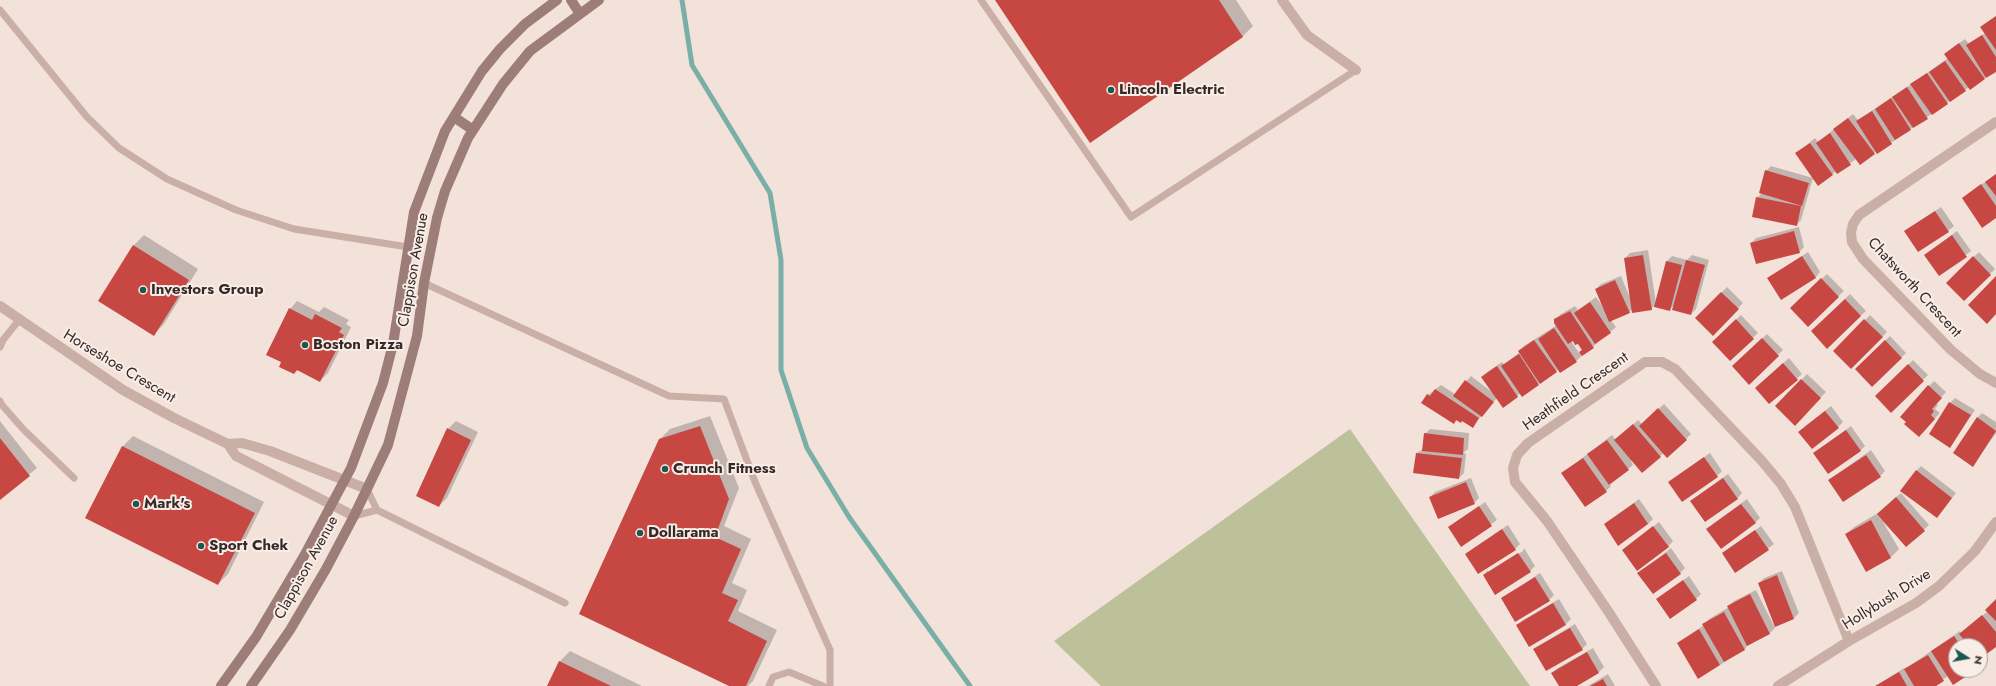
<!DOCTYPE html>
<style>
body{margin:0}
#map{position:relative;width:1996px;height:686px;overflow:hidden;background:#f2e2da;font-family:Jost,sans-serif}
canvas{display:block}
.north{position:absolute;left:1948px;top:638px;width:40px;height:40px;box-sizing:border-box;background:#f9ede7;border:1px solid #ab9f9a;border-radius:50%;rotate:101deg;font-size:11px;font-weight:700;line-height:16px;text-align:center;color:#362927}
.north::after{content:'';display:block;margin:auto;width:14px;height:18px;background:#1c584f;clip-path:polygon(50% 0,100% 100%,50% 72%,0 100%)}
</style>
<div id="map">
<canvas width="1996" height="686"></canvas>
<div class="north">N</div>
</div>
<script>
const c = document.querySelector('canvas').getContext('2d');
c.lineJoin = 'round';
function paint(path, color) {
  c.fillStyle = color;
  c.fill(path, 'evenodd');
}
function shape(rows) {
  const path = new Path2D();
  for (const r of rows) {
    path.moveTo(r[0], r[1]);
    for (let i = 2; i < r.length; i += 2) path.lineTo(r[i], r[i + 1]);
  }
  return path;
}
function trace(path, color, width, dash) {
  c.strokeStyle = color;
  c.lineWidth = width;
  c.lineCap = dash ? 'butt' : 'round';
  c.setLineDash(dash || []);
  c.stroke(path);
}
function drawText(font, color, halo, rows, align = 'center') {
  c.font = font + ' Jost,sans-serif';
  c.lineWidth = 4;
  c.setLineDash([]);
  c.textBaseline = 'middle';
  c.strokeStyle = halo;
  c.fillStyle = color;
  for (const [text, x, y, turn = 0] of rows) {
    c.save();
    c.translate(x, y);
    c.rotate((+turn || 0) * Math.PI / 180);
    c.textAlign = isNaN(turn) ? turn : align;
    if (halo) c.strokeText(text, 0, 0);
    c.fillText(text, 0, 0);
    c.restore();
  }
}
paint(shape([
 [1350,429,1530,686,1101,686,1054,641]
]), '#bcc19a');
paint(shape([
 [996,0,1236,0,1253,26,1243,36,1091,142],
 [1996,16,1996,71,1969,87,1891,143,1874,153,1856,159,1837,173,1836,171,1832,175,1796,154,1815,138,1818,142,1853,114,1858,120,1913,83,1948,58,1946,54,1951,49,1965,39,1969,44,1985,33,1981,27],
 [1771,166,1813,178,1801,220,1796,225,1757,198,1762,193,1766,171],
 [1996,174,1996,217,1963,198],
 [1941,207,1954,226,1948,231,1905,231],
 [1799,227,1804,247,1799,252,1751,243,1756,238],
 [1957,231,1971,251,1939,275,1925,255],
 [144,235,198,269,164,324,154,334,134,245],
 [1648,250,1656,303,1667,261,1672,256,1687,260,1692,255,1709,260,1696,309,1691,314,1675,304,1669,310,1654,306,1651,309,1633,309,1629,312,1611,320,1616,327,1576,361,1559,369,1522,395,1521,393,1503,406,1497,398,1472,427,1462,420,1457,420,1454,423,1428,395,1441,385,1455,394,1471,376,1492,392,1482,377,1487,372,1502,362,1504,364,1520,352,1519,351,1524,346,1557,325,1555,319,1561,314,1575,306,1578,310,1596,297,1603,307,1596,289,1601,284,1621,276,1630,298,1625,258,1630,253],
 [1573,340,1578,343,1583,350,1579,353,1571,341],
 [1808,252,1820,272,1815,278,1768,279],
 [1979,252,1995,269,1964,300,1947,283],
 [1827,274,1844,291,1808,325,1791,308],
 [1727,287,1743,303,1713,334,1696,318],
 [1850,294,1866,311,1827,347,1812,331],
 [297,301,319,312,324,307,349,320,346,324,351,327,328,373,320,381,298,370,294,373,290,309],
 [1741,315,1758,333,1730,360,1713,342],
 [1870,315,1887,332,1851,368,1835,351],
 [1767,334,1783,350,1749,383,1733,366],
 [1890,336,1906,353,1872,386,1856,369],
 [1789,358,1802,374,1770,403,1756,388],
 [1913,360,1928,375,1891,411,1877,396],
 [1807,374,1826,392,1795,424,1776,406],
 [1934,381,1946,392,1936,403,1938,405,1935,409,1940,413,1924,430,1929,386],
 [1955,398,1975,410,1950,447,1950,403],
 [1664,404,1691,434,1686,439,1660,456,1632,460,1631,461,1633,465,1609,484,1611,486,1606,491,1563,473,1612,435,1616,440,1638,420,1642,424],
 [1831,406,1843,422,1838,427,1804,427],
 [1982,413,1996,422,1996,433,1973,465,1977,418],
 [710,416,739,488,724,526,751,539,732,583,747,590,738,611,777,630,753,681,748,686,731,686,660,439,670,429],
 [0,421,37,468,0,498],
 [456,421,478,432,447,498,439,506,448,429],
 [1851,426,1865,446,1860,451,1814,453],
 [1430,429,1469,433,1468,449,1463,453,1466,454,1464,473,1459,478,1417,453,1423,449,1425,434],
 [133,436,264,502,228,574,218,584,87,518,123,446],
 [1871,450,1885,471,1880,476,1829,480],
 [1710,453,1722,471,1717,476,1669,482],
 [1921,466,1956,493,1937,517,1916,471],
 [1728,474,1742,493,1737,499,1691,501],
 [1471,478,1479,498,1474,503,1430,497,1435,492],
 [1901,493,1929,525,1906,546,1883,522,1899,549,1891,557,1866,570,1846,534,1854,527,1878,513],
 [1639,499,1653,519,1648,524,1605,525],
 [1747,499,1760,518,1755,523,1713,524],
 [1485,502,1497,520,1461,545,1450,527],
 [1659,522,1673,541,1668,547,1623,550],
 [1508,525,1520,544,1515,549,1466,554],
 [1761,526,1774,544,1736,572,1723,553],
 [1524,548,1535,566,1530,571,1484,575,1488,570,1488,572,1523,551],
 [1671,548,1685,568,1680,573,1639,573],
 [1782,571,1799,613,1794,618,1776,626,1759,583,1764,578],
 [1540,573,1554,595,1549,600,1502,599],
 [1689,576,1701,594,1696,599,1657,599],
 [1756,590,1775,628,1770,633,1749,643,1745,649,1720,665,1678,643,1704,625,1709,619,1729,607,1728,606,1734,601],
 [1559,599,1571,619,1566,624,1518,625,1523,620],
 [1996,600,1996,645,1956,646,1956,670,1974,670,1948,676,1934,686,1876,686,1904,668,1905,669,1960,631,1961,633,1988,611],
 [1575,624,1587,644,1582,649,1535,650,1540,645],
 [1593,648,1604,667,1599,672,1575,686,1560,686,1552,673,1558,668],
 [570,651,642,686,548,686,559,662],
 [1608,674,1615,686,1588,686]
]), '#0003');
trace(shape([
 [682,0,692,65,770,193,781,260,781,370,807,448,849,517,970,686]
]), '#79afa6', 5);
paint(shape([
 [995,0,1219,0,1243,37,1090,143],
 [1996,16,1996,50,1980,27],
 [1982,35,1996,57,1996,72,1986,78,1966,45],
 [1959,43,1985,79,1970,90,1944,54],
 [1945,61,1966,91,1950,102,1929,72],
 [1927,73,1948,104,1932,115,1910,84],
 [1907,87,1928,119,1913,128,1892,97],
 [1891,98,1911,130,1895,140,1875,109],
 [1872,111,1892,144,1877,154,1856,121],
 [1848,118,1875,154,1860,165,1833,129],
 [1830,133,1851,165,1837,174,1816,143],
 [1810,143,1833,175,1818,186,1795,153],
 [1765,170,1809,183,1802,206,1759,193],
 [1996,174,1996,196,1985,182],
 [1981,184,1996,206,1996,218,1982,228,1962,198],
 [1756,197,1801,206,1797,226,1752,217],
 [1935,211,1949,232,1918,252,1904,231],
 [1794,231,1800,253,1756,264,1750,243],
 [1952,235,1967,257,1939,276,1924,255],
 [133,245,189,280,154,336,98,301],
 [1643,255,1652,310,1632,313,1624,258],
 [1802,256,1816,278,1781,300,1767,278],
 [1973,256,1991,275,1964,301,1946,283],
 [1686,260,1705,265,1691,315,1672,310],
 [1666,261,1682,265,1670,311,1654,307],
 [1996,276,1996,314,1987,324,1968,305],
 [1821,278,1839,297,1808,327,1790,308],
 [1615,280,1630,313,1609,322,1595,289],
 [1721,292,1739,309,1713,336,1695,318],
 [1845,299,1861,316,1827,349,1811,331],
 [1590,302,1611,333,1595,344,1574,313],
 [289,308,312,320,315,314,342,328,339,332,344,335,320,382,297,370,294,374,279,367,281,362,266,355],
 [1570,311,1594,348,1582,356,1579,352,1582,350,1578,344,1575,345,1573,341,1568,344,1554,323,1554,319],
 [1736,319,1754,339,1730,361,1712,342],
 [1864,319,1883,337,1851,369,1833,351],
 [1554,328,1577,362,1560,373,1538,339],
 [1762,338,1779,356,1749,385,1732,366],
 [1534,340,1557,372,1540,384,1518,351],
 [1885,340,1902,358,1872,387,1855,369],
 [1519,354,1539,385,1522,397,1501,366],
 [1783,363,1798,380,1769,404,1755,388],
 [1908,364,1924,381,1891,413,1875,396],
 [1497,366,1518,397,1503,408,1481,377],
 [1801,379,1821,398,1795,426,1775,406],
 [1465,380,1494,402,1482,417,1453,396],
 [1928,385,1942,398,1932,409,1934,411,1931,415,1935,419,1919,437,1904,424,1906,422,1900,417],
 [1435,389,1479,418,1473,428,1462,421,1461,423,1456,420,1454,424,1421,403,1427,394,1430,396],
 [1949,402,1971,415,1950,448,1929,434],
 [1658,408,1687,440,1667,458,1639,426],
 [1825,411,1839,428,1812,449,1798,432],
 [1977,417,1996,431,1973,467,1953,453],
 [1633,424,1661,457,1642,473,1614,440],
 [700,426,729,499,715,537,741,549,722,593,738,600,728,621,767,641,746,686,729,686,579,614,659,439],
 [447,428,471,440,439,507,416,496],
 [1846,430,1861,451,1828,474,1813,453],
 [1424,433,1464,438,1463,455,1422,451],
 [0,438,30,476,0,500],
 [1607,440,1629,470,1609,485,1587,454],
 [122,446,255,513,218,585,85,518],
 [1416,453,1462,458,1459,479,1413,473],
 [1866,455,1881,477,1843,502,1828,480],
 [1704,457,1718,477,1682,502,1668,482],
 [1583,458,1607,492,1585,507,1561,473],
 [1916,470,1952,498,1937,518,1900,491],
 [1723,478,1738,499,1705,522,1690,501],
 [1466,482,1475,504,1438,519,1429,497],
 [1896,497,1925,531,1906,547,1877,514],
 [1634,503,1648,524,1618,546,1604,524],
 [1741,504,1756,523,1721,549,1706,529],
 [1479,506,1492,526,1461,547,1448,527],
 [1871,520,1891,558,1866,572,1845,534],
 [1653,526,1669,547,1637,571,1622,550],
 [1502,529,1516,550,1478,574,1465,554],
 [1755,530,1769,550,1735,573,1722,553],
 [1518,553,1531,572,1495,595,1483,575],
 [1666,553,1681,574,1653,594,1637,573],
 [1777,575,1794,619,1775,627,1758,583],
 [1535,577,1550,601,1515,622,1501,598],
 [1683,580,1697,600,1670,619,1656,599],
 [1750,594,1770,634,1747,646,1727,606],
 [1996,599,1996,621,1985,610],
 [1553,603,1566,625,1529,647,1516,625],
 [1724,612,1745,650,1724,662,1702,624],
 [1982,615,1996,632,1996,647,1980,659,1980,646,1969,646,1959,634],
 [1570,628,1583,650,1546,671,1533,649],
 [1699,629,1720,665,1698,679,1677,643],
 [1954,636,1961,646,1956,646,1956,670,1976,670,1953,685,1931,651],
 [1587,652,1599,673,1577,686,1559,686,1551,673],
 [1928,655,1944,681,1936,686,1914,686,1904,669],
 [559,661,611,686,547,686],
 [1899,672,1907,686,1875,686],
 [1603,679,1607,686,1590,686]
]), '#c74743');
trace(shape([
 [981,0,1131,217,1356,70],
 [0,10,87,117,119,148,167,179,236,210,294,229,408,247],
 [424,283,669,396,724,399,755,482,830,650,830,686],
 [0,347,3,340,19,320],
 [0,401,2,405,24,430,74,478],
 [367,489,377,510,565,603],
 [354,516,377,510],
 [769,686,773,677,789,672,823,686]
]), '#caafa6', 7);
trace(shape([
 [1282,0,1307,35,1356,70],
 [1996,122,1859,215,1853,224,1851,233,1852,242,1863,259,1951,350,1980,374,1996,383],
 [0,306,123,390,174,418,228,444,242,443,270,451,367,489],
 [228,444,236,456,354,516],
 [1656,686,1608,611,1547,521,1515,482,1513,468,1517,455,1528,443,1645,362,1662,362,1675,369,1762,461,1781,484,1795,507,1849,641]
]), '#caafa6', 10);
trace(shape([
 [1778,686,1849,641,1916,603,1939,586,1975,551,1996,522]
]), '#caafa6', 10);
trace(shape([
 [571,0,580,14],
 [454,117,473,130],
 [221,686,256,637,304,556,351,468,383,383,393,344,414,212,445,131,482,71,500,49,525,24,557,0],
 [251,686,290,630,326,569,354,516,388,445,417,336,424,283,437,218,445,191,468,138,503,84,530,51,599,0]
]), '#9d7d77', 10);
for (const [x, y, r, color] of [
 [1111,90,4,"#1c584f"],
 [143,290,4,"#1c584f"],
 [305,345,4,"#1c584f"],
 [665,469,4,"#1c584f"],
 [136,504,4,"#1c584f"],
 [640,533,4,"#1c584f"],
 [201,546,4,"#1c584f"]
]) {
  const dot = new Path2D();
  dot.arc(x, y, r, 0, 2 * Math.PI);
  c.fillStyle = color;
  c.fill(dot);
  trace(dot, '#f9ede7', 1.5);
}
drawText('bold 15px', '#362927', '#f9ede7', [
 ["Lincoln Electric",1119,90],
 ["Investors Group",151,290],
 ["Boston Pizza",313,345],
 ["Crunch Fitness",673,469],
 ["Mark's",144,504],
 ["Dollarama",648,533],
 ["Sport Chek",209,546]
], 'left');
drawText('15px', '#362927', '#f9ede7', [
 ["Clappison Avenue",414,270,-80],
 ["Chatsworth Crescent",1914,288,47],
 ["Horseshoe Crescent",119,367,31],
 ["Heathfield Crescent",1576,392,-35],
 ["Clappison Avenue",307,568,-61],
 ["Hollybush Drive",1887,600,-32]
]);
</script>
